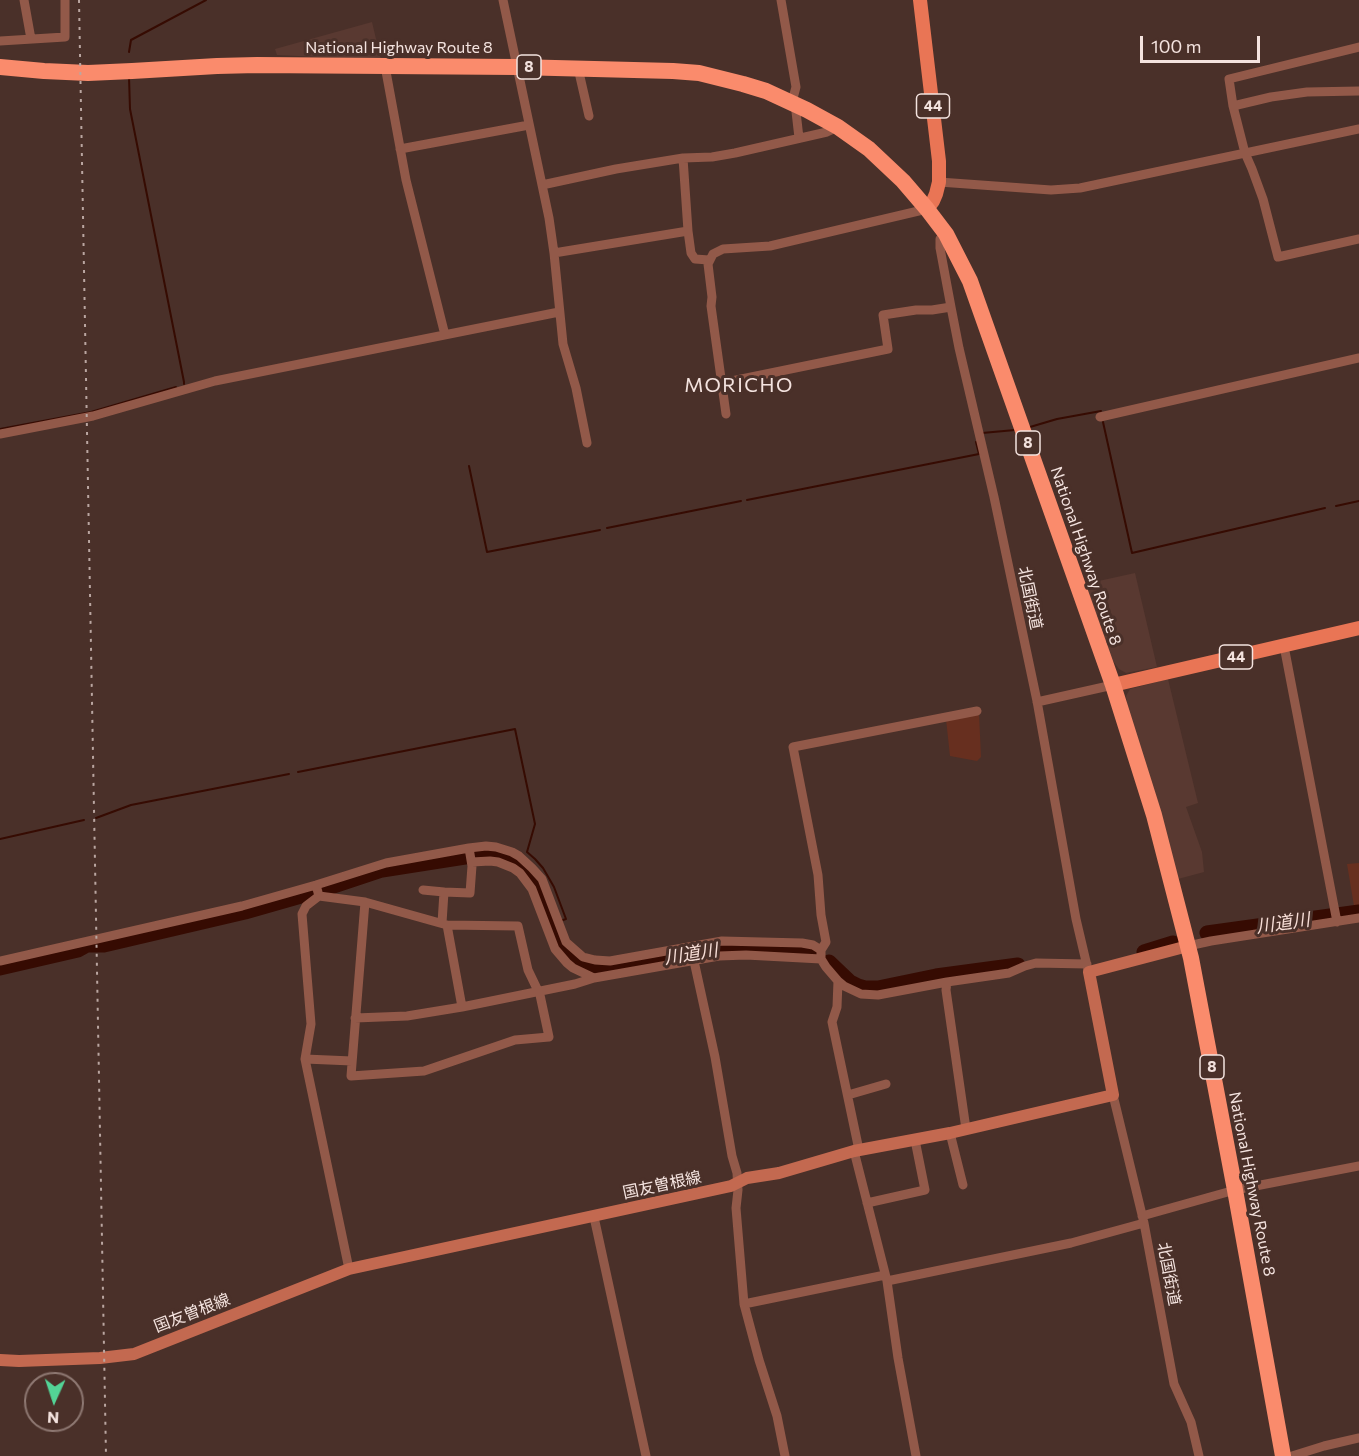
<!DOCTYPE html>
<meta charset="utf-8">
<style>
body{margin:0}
#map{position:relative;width:1359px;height:1456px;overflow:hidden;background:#4a3029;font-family:Commissioner,sans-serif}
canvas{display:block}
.north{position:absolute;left:24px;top:1372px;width:60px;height:60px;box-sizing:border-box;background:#4a3029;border:2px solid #8e7872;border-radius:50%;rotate:183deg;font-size:16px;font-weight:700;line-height:24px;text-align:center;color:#f4e3df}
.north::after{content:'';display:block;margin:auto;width:21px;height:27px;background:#53d396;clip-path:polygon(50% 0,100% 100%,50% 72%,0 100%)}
.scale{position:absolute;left:1140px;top:36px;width:120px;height:27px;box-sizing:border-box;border:3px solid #f4e3df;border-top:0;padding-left:8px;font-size:18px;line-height:21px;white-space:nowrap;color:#f4e3df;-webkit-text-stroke:4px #4a3029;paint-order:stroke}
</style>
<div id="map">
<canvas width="1359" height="1456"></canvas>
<div class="north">N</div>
<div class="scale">100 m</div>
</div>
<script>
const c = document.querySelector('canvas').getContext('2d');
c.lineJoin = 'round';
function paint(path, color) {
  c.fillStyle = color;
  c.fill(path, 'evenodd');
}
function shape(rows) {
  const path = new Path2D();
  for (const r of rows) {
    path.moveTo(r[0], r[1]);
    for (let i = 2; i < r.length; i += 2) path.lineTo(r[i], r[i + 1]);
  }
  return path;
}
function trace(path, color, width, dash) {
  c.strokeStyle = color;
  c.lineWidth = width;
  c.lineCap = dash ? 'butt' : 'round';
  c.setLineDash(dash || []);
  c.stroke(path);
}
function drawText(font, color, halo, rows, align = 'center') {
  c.font = font + ' Commissioner,"Noto Sans JP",sans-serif';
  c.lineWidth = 6;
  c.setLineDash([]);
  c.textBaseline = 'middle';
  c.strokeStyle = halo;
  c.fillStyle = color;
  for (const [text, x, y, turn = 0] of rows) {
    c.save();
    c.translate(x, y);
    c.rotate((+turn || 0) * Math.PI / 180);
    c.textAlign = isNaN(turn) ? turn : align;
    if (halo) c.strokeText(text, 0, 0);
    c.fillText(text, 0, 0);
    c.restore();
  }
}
paint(shape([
 [372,22,381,60,277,55,275,49],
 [1135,573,1157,667,1126,673,1119,669,1110,657,1085,584],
 [1168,679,1198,803,1186,807,1202,852,1204,872,1178,879,1128,710,1126,696,1130,689]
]), '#593931');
paint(shape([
 [979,713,981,757,977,761,950,756,946,719],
 [1359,863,1359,905,1354,906,1347,864]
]), '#672f1f');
trace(shape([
 [129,52,131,40,206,0],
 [129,77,130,109,184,382,184,384],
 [1103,422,1132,553,1325,508],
 [1030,427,1057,419,1101,411],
 [0,429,91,412,176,387],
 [982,433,1015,430],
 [469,466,487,552,600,530],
 [747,500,979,454,976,442],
 [1336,506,1359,501],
 [607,528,741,501],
 [298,772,515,729,535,824,527,852,535,859,543,868,554,887,566,919,563,920],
 [96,818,131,805,289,774],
 [0,839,84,820]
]), '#360b02', 2);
trace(shape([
 [325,889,382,870,484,854,498,855,509,859,527,870,535,881,557,937,564,949,572,957,581,963,593,968,604,968,731,948,795,950,813,952],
 [1207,933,1359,912],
 [1144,952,1173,943],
 [829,962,850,982,858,986,865,988,878,988,936,976,1018,965],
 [0,968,78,950,87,945,104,945,245,912,308,894]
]), '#360b02', 15);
trace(shape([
 [24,0,31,39],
 [503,0,549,218,554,253,563,344,576,388,587,443],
 [781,0,796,87,792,102],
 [0,41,65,37,65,0],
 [1359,47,1229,79,1233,106,1245,153,1252,169,1263,199,1278,257,1359,239],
 [385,66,406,180,445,335],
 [578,68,589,116],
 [795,103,799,138],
 [1233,106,1271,97,1307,92,1359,91],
 [400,149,529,125],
 [683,158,712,157,735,153,827,132,838,127],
 [939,182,1051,190,1080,188,1359,129],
 [542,185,616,169,683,158,688,231,691,253,695,259,709,260],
 [946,234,940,239,940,248,951,307,959,348,994,497,1037,701,1076,919,1088,970],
 [554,253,688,231],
 [722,383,888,349,883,315,916,310,932,310,951,307],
 [726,414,711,306,712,297,708,264,713,254,723,249,770,246,927,209],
 [1100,417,1359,358],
 [0,434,93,416,215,381,559,312],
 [1284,646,1337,922],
 [1037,702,1113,685],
 [472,862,490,861,498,862,513,868,520,873,532,889,555,949,567,963,573,968,594,978],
 [316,885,319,896,306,906,302,914,311,1024,305,1059,349,1269],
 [423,890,444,892],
 [319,896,365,902],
 [365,902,447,925,518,926,528,970,540,995,549,1037,515,1040,424,1071,351,1076,365,902],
 [442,923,444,892,470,893,472,866,469,848],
 [1188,946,1211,941,1359,918],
 [821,950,826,942,821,915,818,875,793,747,977,711],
 [0,961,242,906,316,885,386,863,469,848,486,846,496,847,512,852,519,856,532,868,542,879,566,942,583,957,595,960,610,961,722,941,802,943,813,945,821,950,821,959,826,967,838,981,844,986,861,994,878,995,947,982,1009,973,1025,966,1036,963,1087,964],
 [694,961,715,1057,732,1156,737,1173,738,1190,736,1208,744,1304,759,1360,777,1416,785,1456],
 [838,981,837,1007,832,1022,859,1150],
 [947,982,946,990,966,1129],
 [462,1007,575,984,594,978,719,956,746,955,821,959],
 [355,1018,407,1016,462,1007,447,925],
 [305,1059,352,1061],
 [848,1095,886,1084],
 [1113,1095,1144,1223,1174,1384,1191,1422,1199,1456],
 [950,1133,963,1185],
 [854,1151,887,1281,1071,1243,1144,1223],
 [867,1203,925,1190,915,1140],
 [1142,1216,1235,1190,1359,1166],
 [594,1217,646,1456],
 [887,1281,898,1358,916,1456],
 [744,1304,885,1275],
 [1292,1456,1324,1446,1359,1438]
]), '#925949', 9);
trace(shape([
 [0,1360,19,1361,100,1358,134,1354,349,1269,731,1186,747,1178,779,1173,854,1151,950,1133,1113,1095,1089,972,1188,946]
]), '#c36950', 12);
trace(shape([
 [920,0,939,161,939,182,936,194,933,201,927,209],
 [1113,685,1359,628]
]), '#e97555', 14);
trace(shape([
 [0,67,44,71,88,73,132,71,217,66,257,65,516,67,673,71,699,73,743,84,766,91,807,110,838,127,869,149,903,181,927,209,946,234,970,281,1113,685,1154,815,1191,958,1235,1190,1283,1456]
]), '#fa8b6c', 16);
trace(shape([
 [79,0,106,1456]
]), '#baa6a1', 2, [3, 6]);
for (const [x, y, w] of [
 [529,67,24],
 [933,106,33],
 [1028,443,24],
 [1236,657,33],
 [1212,1067,24]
]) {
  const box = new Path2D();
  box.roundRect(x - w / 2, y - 12, w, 24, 4.5);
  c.fillStyle = '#4a3029';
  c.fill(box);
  trace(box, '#f4e3df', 1.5);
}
drawText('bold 15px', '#f4e3df', null, [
 ["8",529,67],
 ["44",933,106],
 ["8",1028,443],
 ["44",1236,657],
 ["8",1212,1067]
]);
drawText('16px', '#f4e3df', '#4a3029', [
 ["National Highway Route 8",399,48],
 ["National Highway Route 8",1086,556,71],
 ["北国街道",1030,598,78],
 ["National Highway Route 8",1252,1184,79],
 ["国友曽根線",662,1185,-12],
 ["北国街道",1169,1274,79],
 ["国友曽根線",192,1313,-21]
]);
drawText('italic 18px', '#f7ded7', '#4a3029', [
 ["川道川",1283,923,-8],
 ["川道川",691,954,-9]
]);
c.letterSpacing = '1.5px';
drawText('20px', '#f4e3df', '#4a3029', [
 ["MORICHO",739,385]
]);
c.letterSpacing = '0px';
</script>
